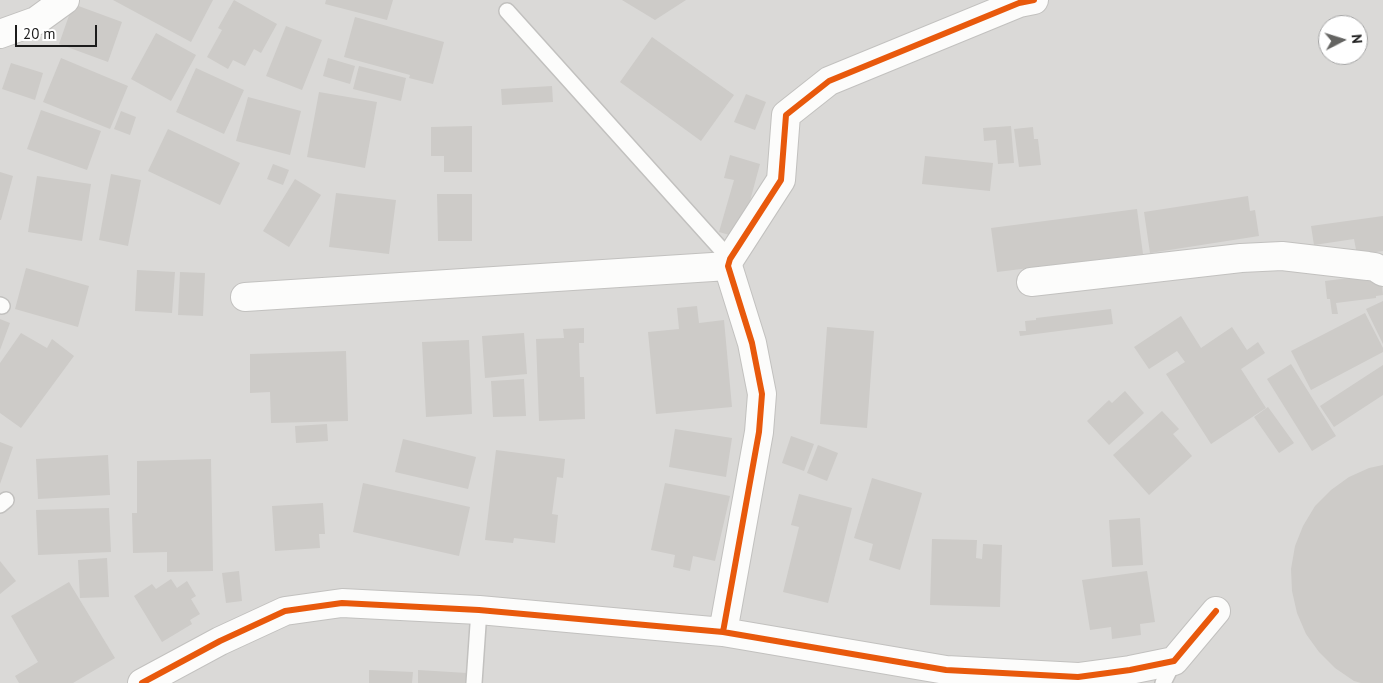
<!DOCTYPE html>
<style>
body{margin:0}
#map{position:relative;width:1383px;height:683px;overflow:hidden;background:#ebe9e5;font-family:"PT Sans",sans-serif}
canvas{display:block}
.north{position:absolute;left:1318px;top:15px;width:50px;height:50px;box-sizing:border-box;background:#fff;border:1px solid #a4a4a4;border-radius:50%;rotate:85deg;font-size:14px;font-weight:700;line-height:20px;text-align:center;color:#1c1c1c}
.north::after{content:'';display:block;margin:auto;width:18px;height:22px;background:#646462;clip-path:polygon(50% 0,100% 100%,50% 72%,0 100%)}
.scale{position:absolute;left:15px;top:25px;width:82px;height:22px;box-sizing:border-box;border:2px solid #1c1c1c;border-top:0;padding-left:6px;font-size:15px;line-height:18px;white-space:nowrap;color:#1c1c1c;-webkit-text-stroke:4px #fff;paint-order:stroke}
</style>
<div id="map">
<canvas width="1383" height="683"></canvas>
<div class="north">N</div>
<div class="scale">20 m</div>
</div>
<script>
const c = document.querySelector('canvas').getContext('2d');
c.lineJoin = 'round';
function paint(path, color) {
  c.fillStyle = color;
  c.fill(path, 'evenodd');
}
function shape(rows) {
  const path = new Path2D();
  for (const r of rows) {
    path.moveTo(r[0], r[1]);
    for (let i = 2; i < r.length; i += 2) path.lineTo(r[i], r[i + 1]);
  }
  return path;
}
function trace(path, color, width, dash) {
  c.strokeStyle = color;
  c.lineWidth = width;
  c.lineCap = dash ? 'butt' : 'round';
  c.setLineDash(dash || []);
  c.stroke(path);
}
paint(shape([
 [0,0,1383,0,1383,683,0,683],
 [1328,25,1358,25,1358,55,1328,55]
]), '#dad9d7');
paint(shape([
 [113,0,213,0,191,42],
 [234,0,277,24,261,53,254,49,245,66,233,60,228,69,207,57,222,30,218,28],
 [326,0,393,0,387,20,325,4],
 [622,0,686,0,655,20],
 [73,4,122,22,108,62,59,44],
 [355,17,444,42,433,84,409,78,410,75,344,57],
 [286,26,322,40,302,90,266,76],
 [156,33,196,55,171,101,131,79],
 [652,37,734,95,701,141,620,82],
 [61,58,128,86,110,129,43,102],
 [328,58,355,66,350,84,323,76],
 [11,63,43,73,35,100,2,89],
 [359,66,406,78,401,101,353,89],
 [196,68,244,90,224,134,176,112],
 [552,86,553,102,502,105,501,89],
 [319,92,377,102,365,168,307,157],
 [746,94,766,102,755,130,734,122],
 [248,97,301,111,290,155,236,141],
 [41,110,101,131,87,170,27,149],
 [121,111,136,117,130,135,114,129],
 [472,126,472,172,444,172,444,156,431,156,431,127],
 [1011,126,1014,163,998,164,996,140,984,141,983,128],
 [1033,127,1034,139,1038,139,1041,165,1019,167,1014,129],
 [168,129,240,163,220,205,148,171],
 [730,155,760,164,740,238,719,232,734,180,724,178],
 [925,156,993,163,990,191,922,184],
 [273,164,289,170,283,185,267,179],
 [0,172,13,176,1,220,0,220],
 [111,174,141,180,128,246,99,240],
 [37,176,91,184,82,241,28,232],
 [295,179,321,195,289,247,263,231],
 [336,193,396,200,389,254,329,247],
 [437,194,472,194,472,241,438,241],
 [1248,196,1250,211,1255,210,1259,236,1150,253,1144,212],
 [1137,209,1143,254,997,272,991,228],
 [1383,216,1383,251,1357,255,1354,239,1314,245,1311,226],
 [26,268,89,286,78,327,15,309],
 [137,270,175,272,172,313,135,311],
 [180,272,205,273,203,316,178,315],
 [1381,274,1383,295,1376,296,1376,298,1336,303,1338,314,1332,314,1330,299,1327,299,1325,281],
 [1383,301,1383,344,1366,309],
 [697,306,699,323,724,320,732,407,656,414,648,332,679,329,677,308],
 [1111,309,1113,324,1020,336,1019,331,1026,331,1025,321,1036,320,1036,318],
 [1365,313,1383,348,1383,352,1311,390,1291,351],
 [1181,316,1201,348,1232,327,1247,350,1258,342,1265,353,1241,369,1266,408,1211,444,1166,374,1185,362,1177,351,1149,369,1134,347],
 [0,319,10,323,0,350],
 [827,327,874,331,867,428,820,424],
 [584,328,584,343,579,343,580,377,584,377,585,419,539,421,536,339,564,338,563,329],
 [21,333,47,348,52,339,74,356,21,428,0,413,0,363],
 [524,333,527,374,485,378,482,336],
 [469,340,472,414,426,417,422,342],
 [346,351,348,421,271,423,270,392,250,393,250,354],
 [1291,364,1336,436,1312,451,1267,379],
 [1383,365,1383,395,1334,427,1320,406],
 [524,379,526,416,493,417,491,381],
 [1125,391,1144,413,1109,445,1087,421,1109,400,1112,403],
 [1268,407,1294,443,1279,453,1254,417],
 [1162,411,1179,429,1173,434,1192,456,1149,495,1113,455],
 [327,424,328,441,296,443,295,426],
 [675,429,732,438,726,477,669,467],
 [791,436,814,444,804,471,782,463],
 [403,439,476,457,468,489,395,472],
 [0,442,13,447,0,484],
 [818,445,838,453,827,481,807,473],
 [496,450,565,459,563,478,557,477,552,514,558,515,555,543,514,538,513,543,485,540],
 [108,455,110,495,38,499,36,459],
 [211,459,213,571,167,572,167,552,133,553,132,513,137,513,137,461],
 [1383,465,1383,683,1361,683,1354,681,1335,668,1319,652,1306,634,1297,613,1292,591,1291,569,1295,546,1303,526,1315,506,1331,490,1349,477,1369,468],
 [872,478,922,493,900,570,869,560,873,544,854,538],
 [363,483,470,507,459,556,353,532],
 [665,483,730,496,715,561,693,556,690,571,673,567,675,555,651,550],
 [799,494,852,508,828,603,783,592,799,527,791,525],
 [323,503,325,534,319,534,320,548,275,551,272,506],
 [109,508,111,552,38,555,36,510],
 [1140,518,1143,565,1112,567,1109,520],
 [932,539,977,540,976,558,982,559,983,544,1002,545,1000,607,930,605],
 [107,558,109,597,80,598,78,560],
 [0,561,16,581,0,594],
 [239,571,242,601,226,603,222,573],
 [1147,571,1155,622,1140,624,1141,635,1112,639,1111,627,1090,630,1082,580],
 [171,579,177,588,187,581,196,596,191,599,200,614,190,620,192,624,162,642,134,596,152,584,156,589],
 [69,582,115,658,73,683,19,683,15,676,38,662,11,616],
 [369,670,413,672,412,683,369,683],
 [418,670,467,673,466,683,418,683]
]), '#cdcbc8');
const service = shape([
 [507,11,730,259],
 [0,305,2,306],
 [0,505,6,500],
 [474,683,479,610],
 [1163,683,1174,661]
]);
const minor = shape([
 [0,34,36,21,65,0],
 [1031,282,1241,258,1282,256,1368,266,1375,267,1383,272],
 [245,297,728,266],
 [723,632,759,432,762,394,752,343,728,266,730,259,781,180,786,115,829,81,1019,3,1034,0],
 [142,683,220,641,285,611,342,603,479,610,723,632,946,670,1078,677,1130,670,1174,661,1216,611]
]);
trace(service, '#c2c1bf', 18);
trace(minor, '#c2c1bf', 30);
trace(service, '#fcfcfb', 15);
trace(minor, '#fcfcfb', 28);
trace(shape([
 [723,632,759,432,762,394,752,343,728,266,730,259,781,180,786,115,829,81,1019,3,1034,0],
 [142,683,220,641,285,611,342,603,479,610,723,632,946,670,1078,677,1130,670,1174,661,1216,611]
]), '#e8590c', 6);
</script>
